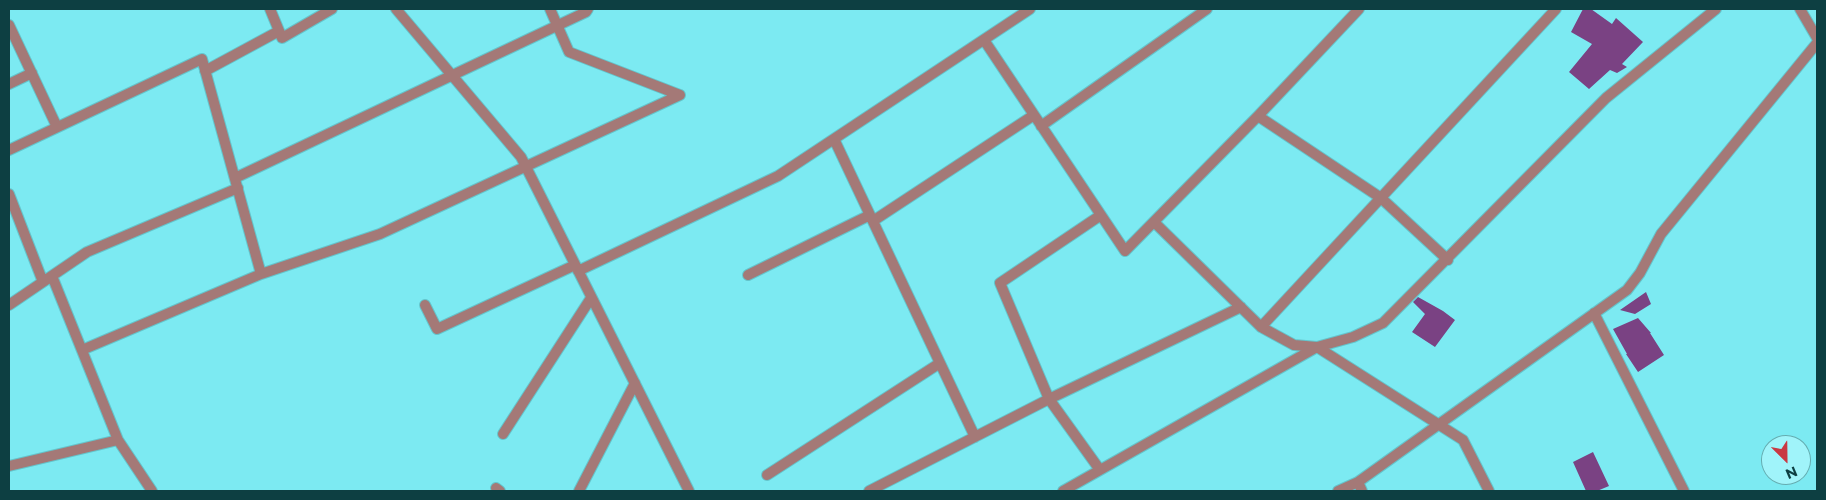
<!DOCTYPE html>
<style>
body{margin:0}
#map{position:relative;width:1826px;height:500px;overflow:hidden;background:#7ceaf2;font-family:Montserrat,sans-serif}
canvas{display:block}
.frame{position:absolute;inset:0;border:10px solid #0d3f42;pointer-events:none}
.north{position:absolute;left:1761px;top:435px;width:50px;height:50px;box-sizing:border-box;background:#a0f4fa;border:1px solid #65acb0;border-radius:50%;rotate:157deg;font-size:14px;font-weight:700;line-height:20px;text-align:center;color:#0d3f42}
.north::after{content:'';display:block;margin:auto;width:18px;height:22px;background:#c93943;clip-path:polygon(50% 0,100% 100%,50% 72%,0 100%)}
</style>
<div id="map">
<canvas width="1826" height="500"></canvas>
<div class="frame"></div>
<div class="north">N</div>
</div>
<script>
const c = document.querySelector('canvas').getContext('2d');
c.lineJoin = 'round';
function paint(path, color) {
  c.fillStyle = color;
  c.fill(path, 'evenodd');
}
function shape(rows) {
  const path = new Path2D();
  for (const r of rows) {
    path.moveTo(r[0], r[1]);
    for (let i = 2; i < r.length; i += 2) path.lineTo(r[i], r[i + 1]);
  }
  return path;
}
function trace(path, color, width, dash) {
  c.strokeStyle = color;
  c.lineWidth = width;
  c.lineCap = dash ? 'butt' : 'round';
  c.setLineDash(dash || []);
  c.stroke(path);
}
paint(shape([
 [1583,9,1591,9,1612,24,1616,18,1643,42,1622,64,1627,67,1617,73,1610,70,1589,89,1569,72,1592,44,1571,32],
 [1646,292,1651,304,1635,314,1620,310],
 [1418,297,1443,311,1455,320,1435,347,1412,332,1425,314,1413,302],
 [1638,318,1651,333,1650,333,1664,355,1638,372,1626,354,1627,354,1613,329],
 [1593,452,1609,486,1597,491,1586,491,1573,462]
]), '#7a4283');
const minor = shape([
 [270,9,282,38,332,9],
 [396,9,521,157,689,491],
 [550,9,569,52,680,95],
 [1800,9,1817,38],
 [9,25,57,127],
 [984,40,1125,251,1258,116,1359,9],
 [205,71,279,31],
 [9,84,32,73],
 [1258,116,1381,198,1448,260],
 [1041,126,1207,9],
 [834,139,975,437],
 [9,150,202,59,261,274],
 [235,178,586,12,588,9],
 [9,194,43,282],
 [873,221,1034,115],
 [1154,222,1261,327,1294,345,1317,347,1463,440,1489,491],
 [578,271,778,176,1030,9],
 [748,275,870,215],
 [52,276,118,440,152,491],
 [9,305,87,252,238,188],
 [425,305,437,329,575,265],
 [1594,313,1684,491],
 [1261,327,1556,9],
 [82,350,261,274,380,234,680,95],
 [503,434,591,298],
 [9,466,118,440],
 [1100,470,1049,399,1000,283,1101,215],
 [767,475,940,363],
 [1358,482,1362,491],
 [496,488,500,491],
 [579,491,635,383],
 [869,491,1049,399,1241,307],
 [1063,491,1317,347,1353,337,1383,323,1606,98,1716,9],
 [1338,491,1358,482,1627,290,1640,273,1661,234,1817,43]
]);
trace(minor, '#64c4cb', 12);
trace(minor, '#a47977', 10);
</script>
